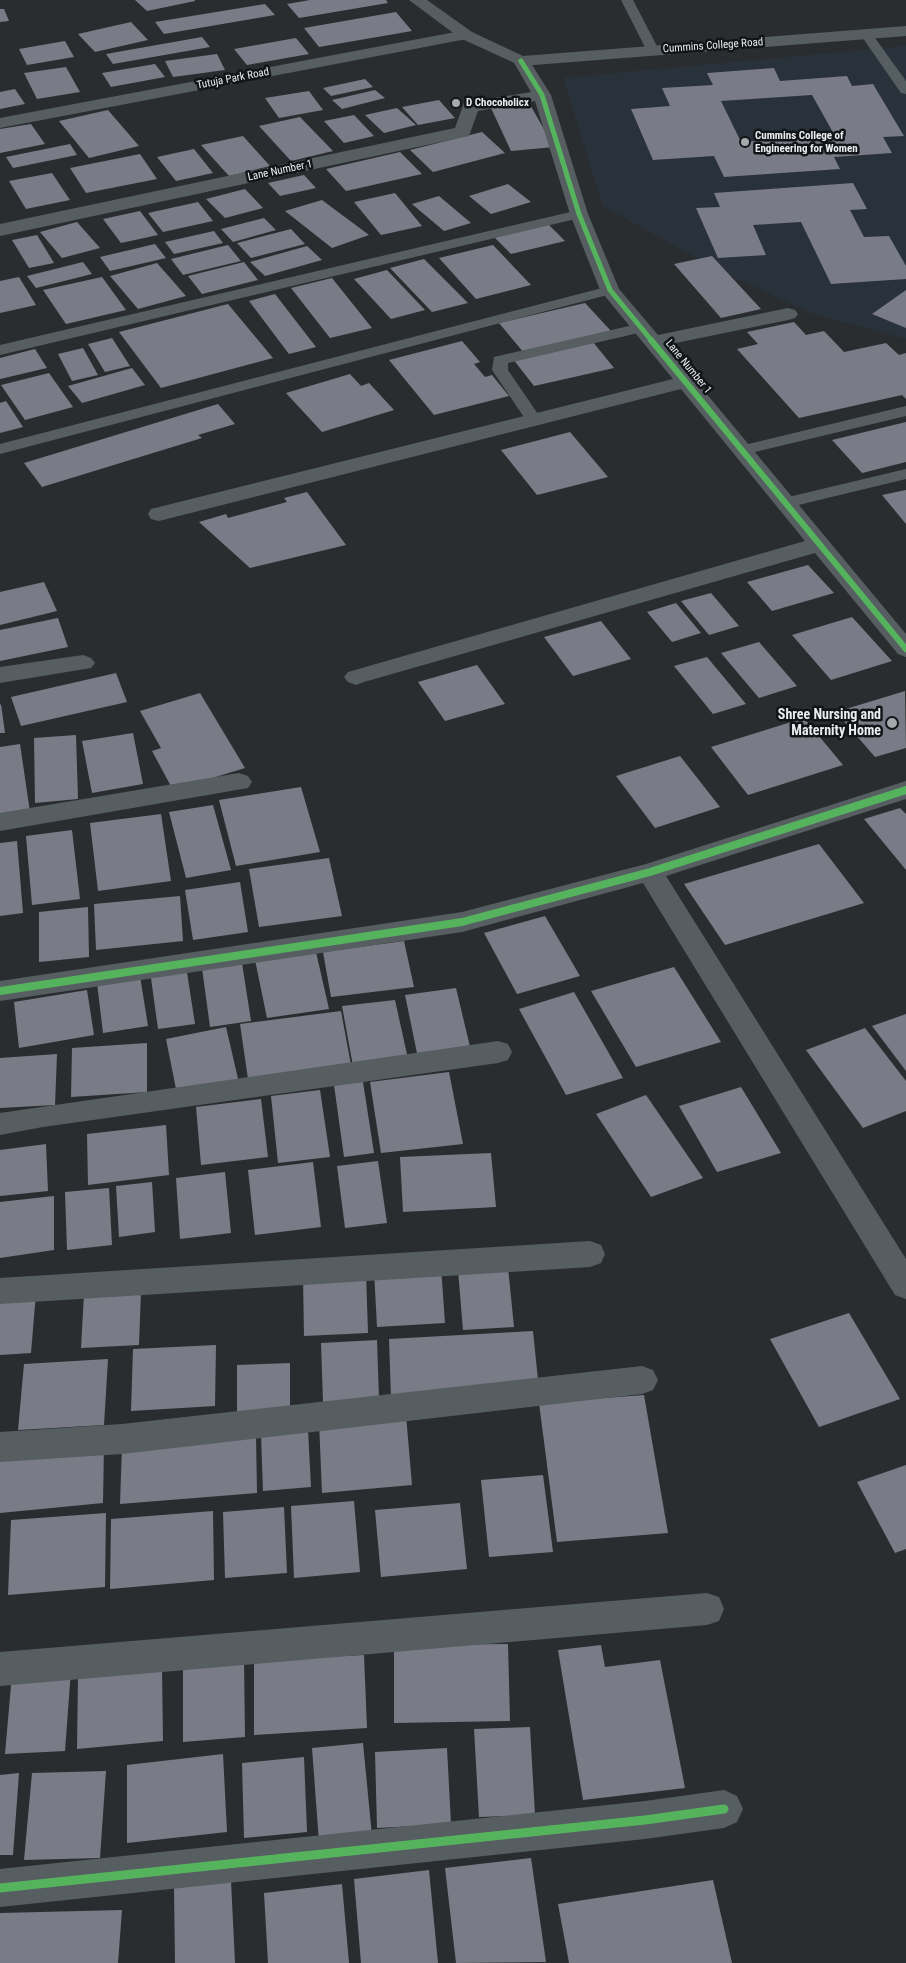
<!DOCTYPE html>
<style>
body{margin:0}
canvas{display:block;background:#2a2d2f}
</style>
<canvas width="906" height="1963"></canvas>
<script>
const c = document.querySelector('canvas').getContext('2d');
c.lineJoin = 'round';
function paint(path, color) {
  c.fillStyle = color;
  c.fill(path, 'evenodd');
}
function shape(rows) {
  const path = new Path2D();
  for (const r of rows) {
    path.moveTo(r[0], r[1]);
    for (let i = 2; i < r.length; i += 2) path.lineTo(r[i], r[i + 1]);
  }
  return path;
}
function trace(path, color, width, dash) {
  c.strokeStyle = color;
  c.lineWidth = width;
  c.lineCap = dash ? 'butt' : 'round';
  c.setLineDash(dash || []);
  c.stroke(path);
}
function drawText(font, color, halo, rows, align = 'center') {
  c.font = font + ' "Roboto Condensed",sans-serif';
  c.lineWidth = 5;
  c.setLineDash([]);
  c.textBaseline = 'middle';
  c.strokeStyle = halo;
  c.fillStyle = color;
  for (const [text, x, y, turn = 0] of rows) {
    c.save();
    c.translate(x, y);
    c.rotate((+turn || 0) * Math.PI / 180);
    c.textAlign = isNaN(turn) ? turn : align;
    if (halo) c.strokeText(text, 0, 0);
    c.fillText(text, 0, 0);
    c.restore();
  }
}
paint(shape([
 [906,46,906,339,811,313,719,270,603,206,563,78]
]), '#29323b');
paint(shape([
 [135,0,195,0,195,1,147,11],
 [310,0,386,0,388,3,299,18,287,4],
 [265,4,275,15,164,34,155,22],
 [0,9,4,9,9,21,0,22],
 [396,12,412,31,319,47,304,28],
 [131,22,148,40,95,52,78,34],
 [202,37,210,47,113,64,106,54],
 [296,38,309,54,247,65,234,49],
 [65,41,74,57,27,65,19,49],
 [217,54,225,70,173,77,165,61],
 [155,64,165,77,111,87,102,73],
 [66,67,80,92,37,99,24,73],
 [774,68,780,81,847,76,852,86,873,84,904,136,883,137,892,153,834,157,840,169,724,177,714,156,653,160,631,109,670,106,662,88,713,85,707,73],
 [812,95,835,136,741,142,721,101],
 [365,79,373,87,331,96,323,88],
 [15,89,25,104,0,109,0,92],
 [375,90,385,98,342,109,332,100],
 [309,91,323,110,279,118,265,98],
 [439,100,455,118,418,125,402,107],
 [528,101,554,147,511,151,491,108],
 [397,108,416,125,384,133,365,115],
 [108,110,139,146,89,158,59,121],
 [354,115,374,136,344,143,324,121],
 [300,117,333,151,291,161,259,126],
 [31,124,45,144,0,153,0,129],
 [482,132,505,153,433,172,410,150],
 [243,136,270,166,229,176,201,145],
 [70,144,77,155,13,168,6,157],
 [194,149,213,173,176,181,157,157],
 [400,152,422,174,346,191,326,169],
 [140,154,157,179,86,193,70,168],
 [52,173,70,200,26,209,9,181],
 [304,175,316,188,280,196,268,183],
 [853,183,867,209,850,210,864,237,889,236,906,266,906,279,831,284,801,222,753,225,766,255,718,258,696,208,720,207,714,193],
 [508,184,531,202,491,214,469,196],
 [245,189,263,208,225,218,206,199],
 [395,193,422,226,381,235,354,202],
 [439,196,471,223,444,231,412,204],
 [322,200,369,235,332,248,285,211],
 [198,202,213,221,163,232,148,213],
 [140,211,158,235,121,243,103,219],
 [264,218,276,230,233,242,221,229],
 [77,222,100,248,62,258,40,232],
 [548,224,565,241,511,254,494,237],
 [291,229,305,244,251,258,237,243],
 [214,231,223,243,174,254,165,242],
 [37,235,54,263,29,268,12,240],
 [155,244,166,258,110,271,100,257],
 [228,245,241,261,183,275,171,259],
 [493,245,531,285,476,299,439,258],
 [307,246,322,260,265,276,250,262],
 [712,256,761,309,721,318,674,264],
 [424,259,468,303,432,312,390,268],
 [83,262,92,274,36,288,27,276],
 [244,262,258,280,202,294,188,276],
 [157,263,186,296,138,309,110,276],
 [387,270,425,310,391,319,354,279],
 [19,277,36,305,0,313,0,281],
 [102,277,126,310,66,324,43,290],
 [332,278,372,328,330,338,291,288],
 [906,290,906,328,872,314],
 [275,294,316,347,289,354,249,301],
 [585,303,611,331,524,353,499,323],
 [228,304,273,358,161,388,119,332],
 [794,322,806,335,824,331,844,352,886,343,899,355,906,353,906,399,902,395,799,418,737,349,758,344,747,332],
 [112,338,130,366,105,372,88,344],
 [462,341,480,362,474,364,485,377,492,375,509,396,434,415,389,360],
 [593,342,614,368,534,386,513,359],
 [83,348,98,375,72,381,58,354],
 [35,349,47,368,0,379,0,358],
 [132,368,145,385,82,403,68,386],
 [49,373,73,407,25,420,1,385],
 [350,374,361,386,369,383,394,410,322,432,286,393],
 [6,401,23,427,0,433,0,403],
 [218,404,235,424,198,435,202,438,42,487,24,463],
 [906,422,906,462,862,473,832,440],
 [570,432,608,477,537,495,501,450],
 [906,490,906,524,882,495],
 [307,492,346,545,250,568,199,522,226,514,228,518,287,502,284,498],
 [808,565,834,593,772,611,747,582],
 [44,582,57,611,0,625,0,592],
 [711,593,739,626,709,635,681,601],
 [676,603,701,633,672,642,647,612],
 [852,617,892,661,831,680,792,635],
 [58,618,68,647,0,661,0,630],
 [601,621,631,659,573,676,544,637],
 [759,642,797,686,759,698,721,653],
 [707,657,746,704,713,714,674,666],
 [477,665,505,704,445,721,418,682],
 [116,673,127,702,21,726,11,697],
 [905,691,906,748,875,757,836,712],
 [200,693,245,768,173,790,152,751,161,748,140,711],
 [1,704,5,733,0,733,0,705],
 [804,718,843,765,748,795,711,747],
 [133,733,143,784,92,793,82,741],
 [76,735,78,799,35,803,34,738],
 [20,744,30,812,0,816,0,747],
 [680,756,720,807,655,828,616,776],
 [301,787,320,852,236,866,219,800],
 [213,805,231,870,186,878,169,812],
 [900,808,906,814,906,870,864,819],
 [161,814,171,881,98,891,90,823],
 [72,830,80,899,32,905,26,836],
 [17,841,23,913,0,916,0,843],
 [819,844,864,903,725,945,684,884],
 [329,858,342,916,259,927,249,869],
 [240,882,248,932,193,940,185,890],
 [180,896,183,941,96,950,94,904],
 [88,907,89,957,39,962,39,912],
 [545,916,580,976,517,994,484,933],
 [404,941,414,987,331,997,323,952],
 [316,952,329,1009,267,1018,255,960],
 [242,963,251,1021,210,1027,202,968],
 [186,966,195,1024,158,1029,150,971],
 [674,967,721,1042,636,1067,591,991],
 [140,976,148,1026,103,1033,97,983],
 [456,988,471,1051,418,1058,405,995],
 [87,990,94,1035,19,1048,14,1002],
 [574,992,623,1078,566,1095,519,1009],
 [395,1000,408,1059,353,1066,342,1006],
 [341,1011,351,1065,248,1079,240,1024],
 [906,1014,906,1071,872,1026],
 [226,1027,239,1083,177,1094,166,1039],
 [865,1028,906,1081,906,1111,863,1128,806,1050],
 [147,1043,147,1092,71,1097,72,1048],
 [57,1054,55,1105,0,1108,0,1058],
 [449,1072,463,1144,381,1153,370,1082],
 [363,1082,374,1153,344,1157,334,1085],
 [741,1087,781,1153,717,1172,679,1106],
 [320,1090,330,1157,278,1163,271,1096],
 [646,1095,703,1178,651,1197,596,1114],
 [261,1099,268,1157,201,1165,196,1107],
 [166,1125,169,1175,88,1185,87,1134],
 [46,1144,48,1191,0,1196,0,1150],
 [491,1153,496,1207,403,1212,400,1157],
 [378,1161,387,1223,345,1228,337,1166],
 [313,1162,321,1227,255,1235,248,1170],
 [225,1172,231,1233,180,1239,176,1178],
 [152,1182,155,1232,119,1237,116,1186],
 [109,1188,112,1245,67,1250,65,1192],
 [54,1196,54,1250,0,1258,0,1202],
 [441,1267,445,1323,377,1327,374,1270],
 [508,1267,514,1327,463,1330,458,1270],
 [366,1273,368,1333,304,1336,303,1276],
 [141,1291,139,1345,81,1348,84,1294],
 [36,1293,31,1353,0,1355,0,1295],
 [849,1313,900,1399,819,1427,770,1339],
 [533,1331,539,1390,391,1398,389,1339],
 [377,1340,379,1399,323,1402,321,1343],
 [216,1345,215,1406,131,1411,133,1349],
 [108,1359,104,1425,18,1430,24,1364],
 [290,1363,290,1415,237,1418,237,1365],
 [644,1395,668,1533,557,1542,539,1403],
 [406,1415,412,1485,322,1493,319,1421],
 [308,1430,311,1487,263,1491,261,1434],
 [256,1436,257,1493,120,1504,122,1446],
 [104,1444,103,1503,0,1513,0,1453],
 [906,1465,906,1549,895,1553,857,1482],
 [543,1475,553,1552,489,1557,481,1480],
 [354,1501,360,1572,294,1578,291,1506],
 [460,1503,467,1569,381,1577,375,1510],
 [284,1507,287,1573,225,1578,223,1512],
 [213,1511,214,1580,110,1589,111,1519],
 [106,1513,105,1587,8,1595,11,1520],
 [508,1644,510,1721,394,1723,394,1645],
 [601,1645,605,1667,660,1660,685,1788,583,1800,558,1650],
 [364,1655,367,1728,254,1735,254,1661],
 [244,1659,245,1737,183,1742,183,1663],
 [162,1668,163,1741,77,1749,78,1676],
 [71,1670,65,1751,5,1754,12,1674],
 [530,1727,535,1815,479,1817,474,1729],
 [363,1743,372,1836,319,1842,312,1748],
 [447,1748,451,1824,377,1828,375,1752],
 [223,1754,227,1832,127,1843,127,1765],
 [304,1757,307,1832,244,1838,242,1763],
 [106,1771,100,1858,24,1860,32,1773],
 [19,1773,13,1855,0,1855,0,1775],
 [531,1858,546,1962,456,1963,445,1868],
 [429,1870,438,1963,361,1963,354,1879],
 [713,1880,732,1963,569,1963,558,1904],
 [231,1881,235,1963,175,1963,174,1888],
 [342,1884,349,1963,268,1963,264,1893],
 [122,1910,118,1963,0,1963,0,1913]
]), '#797b86');
paint(shape([
 [621,0,633,0,659,50,658,53,648,53,621,0],
 [866,30,870,31,906,81,906,94,901,93,860,34,866,30],
 [579,210,586,214,584,217,0,355,0,345,579,210],
 [610,286,617,290,615,293,0,454,0,444,610,286],
 [642,323,650,328,647,331,508,363,508,370,542,420,540,423,528,423,492,370,494,357,642,323],
 [906,406,906,416,742,455,736,453,734,450,736,447,906,406],
 [906,469,906,479,786,508,780,507,778,503,780,499,906,469]
]), '#565e62');
paint(shape([
 [466,30,472,32,474,35,472,38,0,128,0,118,466,30],
 [521,56,527,57,551,95,588,214,619,289,658,335,788,308,795,310,798,314,795,318,788,320,666,345,906,634,906,657,898,654,815,553,364,682,356,685,348,682,344,677,348,672,805,541,681,389,159,521,151,519,148,514,151,509,673,379,600,290,570,214,535,101,478,111,469,136,0,236,0,224,455,128,464,103,531,92,513,61,515,57,521,56],
 [83,655,91,658,95,663,91,668,0,683,0,667,83,655],
 [239,773,248,776,252,782,248,788,0,831,0,813,239,773],
 [906,781,906,799,666,876,906,1259,906,1299,895,1295,643,883,462,932,0,1001,0,981,462,912,646,864,906,781],
 [498,1041,508,1044,512,1052,508,1060,498,1063,43,1127,0,1135,0,1113,498,1041],
 [590,1241,601,1245,605,1254,601,1263,590,1267,0,1304,0,1278,590,1241],
 [642,1366,653,1370,658,1380,653,1390,642,1394,122,1454,0,1462,0,1432,122,1424,642,1366],
 [707,1593,719,1597,724,1609,719,1621,707,1625,0,1686,0,1652,707,1593],
 [724,1790,737,1796,743,1809,737,1822,724,1828,645,1839,0,1907,0,1869,645,1801,724,1790]
]), '#565e62');
paint(shape([
 [409,0,427,0,472,32,523,56,906,26,906,36,521,66,460,38,409,0]
]), '#565e62');
trace(shape([
 [521,61,542,95,579,214,610,290,652,341]
]), '#56b35d', 5);
trace(shape([
 [651,340,906,649]
]), '#56b35d', 6);
trace(shape([
 [0,991,462,922,650,872,906,790]
]), '#56b35d', 8);
trace(shape([
 [0,1888,645,1820,724,1809]
]), '#56b35d', 9);
for (const [x, y, r, color] of [
 [456,103,5,"#a6a9ac"],
 [745,142,5,"#a6a9ac"],
 [892,723,6,"#a6a9ac"]
]) {
  const dot = new Path2D();
  dot.arc(x, y, r, 0, 2 * Math.PI);
  c.fillStyle = color;
  c.fill(dot);
  trace(dot, '#121517', 2);
}
drawText('11px', '#e9ecf0', '#121517', [
 ["Cummins College Road",713,46,-4],
 ["Tutuja Park Road",233,79,-11],
 ["Lane Number 1",280,171,-12],
 ["Lane Number 1",688,367,51]
]);
drawText('bold 11px', '#e9ecf0', '#121517', [
 ["D Chocoholicx",466,103],
 ["Cummins College of",755,136],
 ["Engineering for Women",755,149]
], 'left');
drawText('bold 14px', '#e9ecf0', '#121517', [
 ["Shree Nursing and",881,715],
 ["Maternity Home",881,731]
], 'right');
</script>
